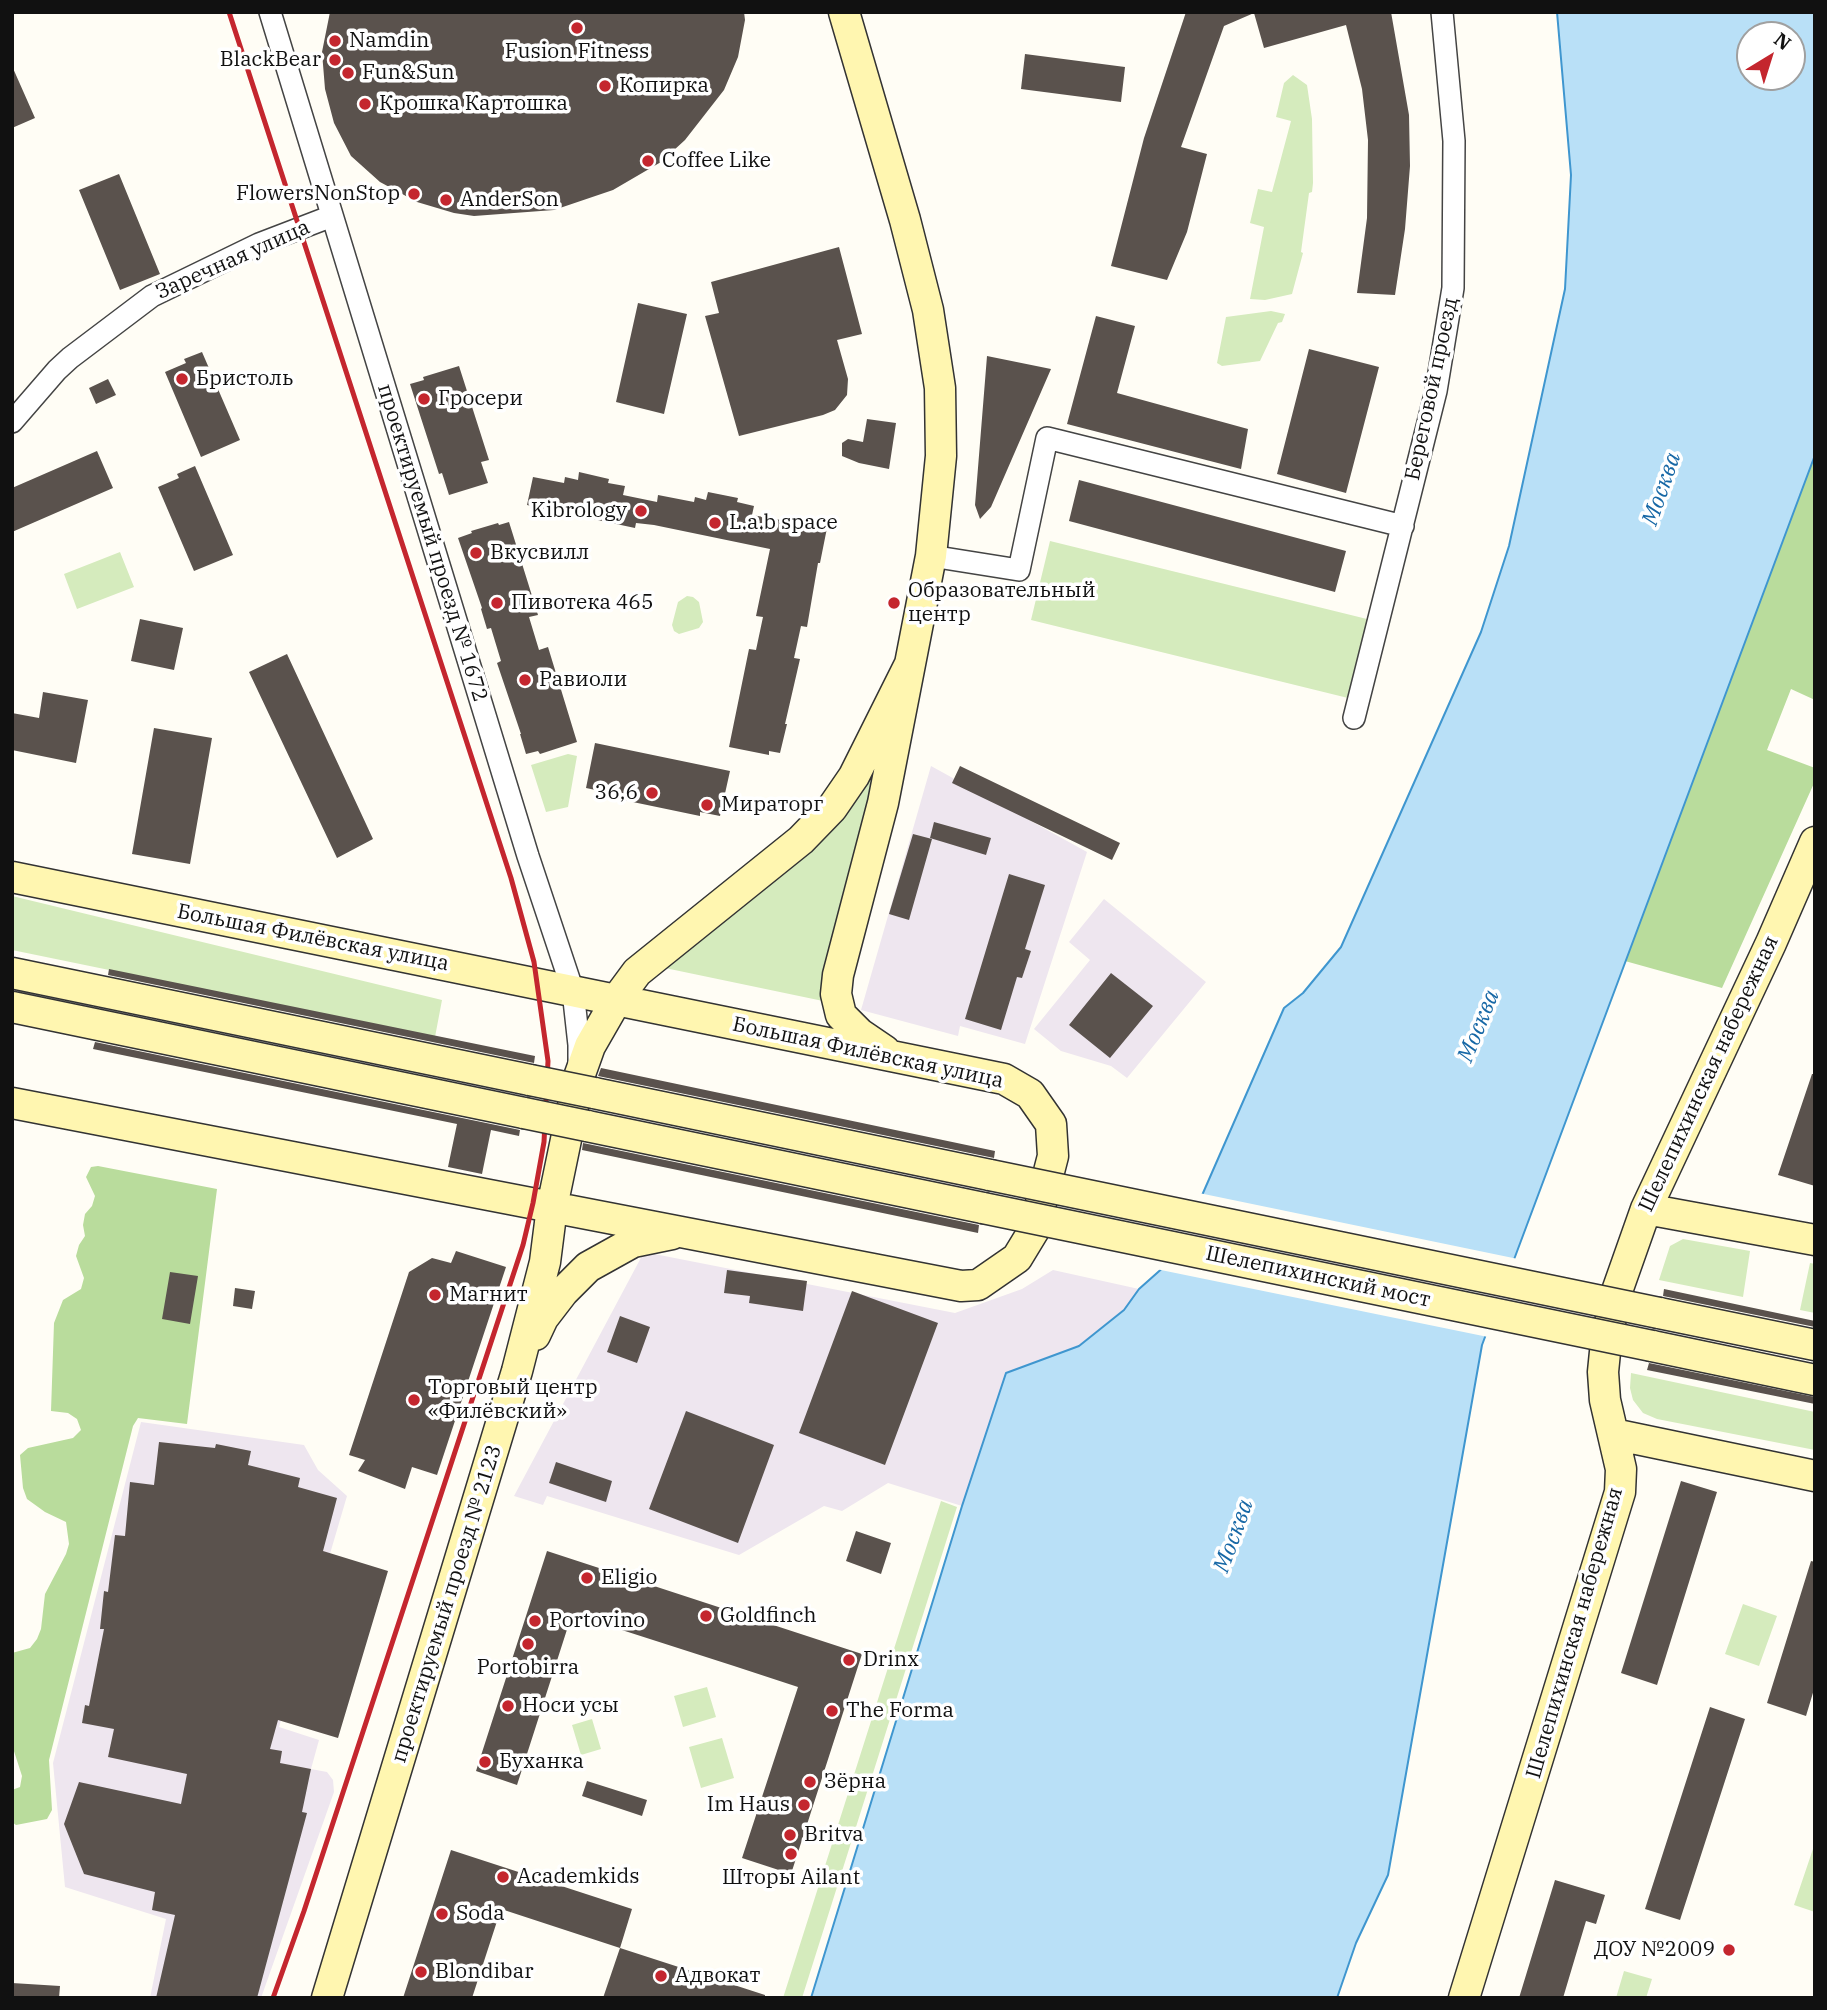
<!DOCTYPE html>
<meta charset="utf-8">
<style>
body{margin:0}
#map{position:relative;width:1827px;height:2010px;overflow:hidden;background:#fffdf5;font-family:"IBM Plex Serif",serif}
canvas{display:block}
.frame{position:absolute;inset:0;border:14px solid #111;pointer-events:none}
.north{position:absolute;left:1736px;top:21px;width:70px;height:70px;box-sizing:border-box;background:#fff;border:2px solid #a0a0a0;border-radius:50%;rotate:38deg;font-size:19px;font-weight:700;line-height:28px;text-align:center;color:#111}
.north::after{content:'';display:block;margin:auto;width:24px;height:32px;background:#c4262e;clip-path:polygon(50% 0,100% 100%,50% 72%,0 100%)}
</style>
<div id="map">
<canvas width="1827" height="2010"></canvas>
<div class="frame"></div>
<div class="north">N</div>
</div>
<script>
const c = document.querySelector('canvas').getContext('2d');
c.lineJoin = 'round';
function paint(path, color) {
  c.fillStyle = color;
  c.fill(path, 'evenodd');
}
function shape(rows) {
  const path = new Path2D();
  for (const r of rows) {
    path.moveTo(r[0], r[1]);
    for (let i = 2; i < r.length; i += 2) path.lineTo(r[i], r[i + 1]);
  }
  return path;
}
function trace(path, color, width, dash) {
  c.strokeStyle = color;
  c.lineWidth = width;
  c.lineCap = dash ? 'butt' : 'round';
  c.setLineDash(dash || []);
  c.stroke(path);
}
function drawText(font, color, halo, rows, align = 'center') {
  c.font = font + ' "IBM Plex Serif",serif';
  c.lineWidth = 7;
  c.setLineDash([]);
  c.textBaseline = 'middle';
  c.strokeStyle = halo;
  c.fillStyle = color;
  for (const [text, x, y, turn = 0] of rows) {
    c.save();
    c.translate(x, y);
    c.rotate((+turn || 0) * Math.PI / 180);
    c.textAlign = isNaN(turn) ? turn : align;
    if (halo) c.strokeText(text, 0, 0);
    c.fillText(text, 0, 0);
    c.restore();
  }
}
paint(shape([
 [931,766,1087,852,1025,1044,960,1026,958,1036,861,1010],
 [1104,899,1206,982,1127,1078,1111,1066,1061,1051,1034,1029,1090,960,1069,942],
 [644,1252,955,1313,1022,1289,1053,1270,1139,1289,1124,1310,1079,1346,1006,1374,962,1506,888,1483,842,1511,824,1506,739,1555,547,1496,543,1505,514,1496],
 [141,1422,304,1445,318,1470,347,1496,279,1727,319,1740,311,1769,327,1772,333,1780,334,1792,261,1998,150,1998,166,1919,65,1887,53,1763]
]), '#eee6ef');
paint(shape([
 [1293,75,1307,85,1312,119,1313,183,1312,192,1309,193,1301,252,1303,253,1292,294,1265,300,1250,299,1264,227,1250,223,1258,189,1272,192,1291,121,1276,117,1284,83],
 [1271,311,1285,314,1282,322,1278,323,1260,361,1222,366,1217,363,1226,317],
 [1050,541,1367,619,1348,698,1031,620],
 [120,552,134,587,77,609,64,574],
 [687,596,693,597,699,602,703,622,699,628,679,634,674,631,672,625,678,602],
 [568,754,577,756,568,807,546,812,531,765],
 [879,762,823,1001,665,968,716,928,802,857,858,794],
 [12,896,442,1000,435,1037,12,950],
 [1683,1239,1750,1251,1743,1297,1659,1280,1670,1246],
 [1810,1263,1815,1264,1815,1313,1800,1310],
 [1631,1373,1815,1412,1815,1450,1657,1419,1643,1413,1633,1400,1630,1388],
 [941,1501,957,1507,802,1998,783,1998],
 [1743,1604,1777,1616,1759,1666,1725,1654],
 [707,1687,716,1717,683,1727,674,1696],
 [592,1719,601,1749,581,1755,572,1725],
 [722,1738,734,1778,701,1788,689,1747],
 [1814,1846,1815,1847,1815,1912,1794,1905],
 [1624,1971,1652,1979,1646,1998,1616,1998]
]), '#d5ebbd');
paint(shape([
 [1815,455,1815,700,1791,689,1767,750,1815,768,1815,781,1722,988,1625,961],
 [98,1166,217,1189,187,1424,138,1418,133,1426,49,1760,52,1810,47,1819,16,1825,12,1822,12,1790,20,1787,22,1776,12,1745,12,1653,30,1648,37,1639,41,1629,45,1594,66,1554,69,1544,66,1522,45,1512,27,1499,23,1488,20,1455,28,1448,73,1438,81,1430,77,1419,68,1413,51,1411,54,1323,63,1300,81,1289,84,1278,76,1256,79,1245,85,1236,83,1225,85,1214,92,1206,95,1196,86,1177,91,1167]
]), '#b9dc9c');
const water = shape([
 [1557,12,1815,12,1815,455,1482,1345,1388,1875,1356,1943,1337,1998,811,1998,962,1506,1006,1373,1079,1346,1124,1310,1139,1289,1175,1257,1284,1008,1303,993,1341,947,1481,632,1509,546,1565,289,1571,175,1557,12],
 [1750,35,1792,35,1792,77,1750,77,1750,35]
]);
paint(water, '#b9e0f7');
trace(water, '#3f96cf', 2);
paint(shape([
 [1199,1193,1518,1259,1488,1337,1156,1269,1172,1255]
]), '#fffdf5');
paint(shape([
 [330,12,744,12,745,20,738,57,724,90,685,140,661,162,613,190,554,210,474,216,454,213,417,202,380,182,351,156,334,123,325,89,322,52],
 [1186,12,1391,12,1409,115,1410,166,1405,229,1395,295,1357,293,1367,218,1368,140,1362,89,1346,25,1264,48,1254,13,1224,26,1181,147,1207,154,1187,232,1167,280,1111,266,1144,138],
 [1025,54,1125,67,1121,102,1021,89],
 [12,66,35,118,12,128],
 [119,174,160,274,120,290,79,190],
 [839,247,862,334,837,340,848,379,847,395,835,410,823,415,739,436,705,316,719,313,711,282],
 [638,303,687,314,664,414,616,402],
 [1096,316,1135,326,1117,393,1248,429,1241,469,1067,424],
 [1309,349,1379,367,1346,493,1277,474],
 [202,352,240,440,201,457,165,372,186,363,184,359],
 [987,356,1051,369,991,507,980,519,975,505],
 [459,366,489,460,481,462,488,483,449,495,442,473,439,474,410,384,424,380,423,377],
 [108,379,116,395,96,404,89,388],
 [867,419,896,423,889,469,859,463,842,456,842,443,848,439,863,442],
 [97,451,113,488,12,532,12,488],
 [195,466,233,555,194,571,158,487,179,478,177,474],
 [579,472,609,479,608,483,625,486,623,495,657,502,658,495,694,502,695,497,706,500,708,492,738,498,737,502,754,506,752,515,827,528,820,563,818,563,807,627,801,626,794,658,800,659,785,724,787,724,780,753,769,751,769,755,729,747,749,649,756,650,763,617,756,616,770,549,654,525,636,523,635,528,527,505,533,477,564,483,565,477,578,480],
 [1079,480,1346,551,1335,592,1069,521],
 [509,522,538,615,529,617,539,650,548,647,577,742,540,754,538,751,526,754,520,734,521,734,497,663,501,661,491,628,487,629,481,609,482,608,458,538,472,533,471,531,498,523,499,525],
 [140,619,183,628,174,670,131,661],
 [287,654,373,839,337,858,249,672],
 [43,692,88,700,76,763,12,750,12,713,39,718],
 [154,728,212,738,190,864,132,854],
 [595,743,730,771,720,816,700,812,700,816,604,796,605,792,586,788],
 [960,766,1120,843,1112,860,952,783],
 [934,822,991,838,986,855,930,838],
 [913,834,932,839,909,920,889,914],
 [1009,874,1045,885,1025,949,1031,951,1022,978,1017,977,1001,1030,965,1019],
 [109,969,535,1056,534,1063,108,975],
 [1111,973,1153,1006,1110,1058,1069,1025],
 [95,1042,520,1130,519,1136,491,1130,482,1174,448,1167,457,1124,93,1049],
 [601,1068,995,1151,994,1158,598,1076],
 [1812,1074,1815,1074,1815,1186,1778,1175],
 [583,1143,979,1225,978,1233,582,1150],
 [456,1251,506,1267,437,1475,412,1467,405,1489,358,1471,365,1460,349,1455,409,1272,432,1258,451,1263],
 [727,1270,807,1281,803,1311,749,1303,750,1296,724,1293],
 [170,1272,198,1276,190,1324,162,1319],
 [235,1288,255,1291,252,1309,233,1306],
 [1664,1289,1815,1321,1815,1327,1663,1296],
 [852,1291,938,1323,885,1465,799,1433],
 [620,1316,650,1327,637,1363,607,1352],
 [1649,1363,1815,1397,1815,1404,1647,1370],
 [686,1411,774,1445,738,1543,649,1509],
 [159,1442,215,1448,216,1444,251,1451,248,1465,300,1478,298,1487,337,1498,323,1551,388,1571,338,1738,278,1720,270,1749,282,1751,280,1763,311,1769,302,1812,307,1813,257,1998,156,1998,175,1915,152,1910,155,1892,84,1874,64,1824,79,1782,181,1804,187,1774,108,1757,114,1729,82,1723,85,1705,89,1706,104,1629,100,1629,104,1591,108,1592,115,1535,125,1536,130,1482,154,1485],
 [556,1462,612,1481,606,1502,549,1483],
 [1681,1481,1717,1492,1657,1685,1621,1673],
 [856,1531,891,1543,881,1574,846,1561],
 [547,1551,862,1654,791,1874,742,1858,798,1687,734,1666,572,1614,517,1785,476,1771],
 [1811,1561,1815,1562,1815,1686,1806,1716,1767,1703],
 [1710,1707,1745,1719,1680,1920,1645,1909],
 [587,1781,647,1800,642,1816,582,1796],
 [451,1850,632,1909,620,1948,501,1909,472,1998,403,1998],
 [1555,1880,1605,1895,1596,1924,1586,1921,1563,1998,1519,1998],
 [620,1948,765,1995,765,1998,603,1998],
 [12,1983,60,1986,59,1998,12,1998]
]), '#5a524d');
const street = shape([
 [270,12,528,856,573,991,579,1045,579,1063],
 [12,422,57,370,70,358,152,296,259,244,332,216],
 [931,556,1019,570,1047,438,1403,526],
 [1354,718,1436,391,1453,288,1454,141,1442,12]
]);
const secondary = shape([
 [844,12,905,220,928,310,940,388,941,456,931,556,883,803,838,975,836,994,841,1015,860,1034,885,1051],
 [12,877,1004,1079,1030,1094,1051,1124,1053,1156,1034,1230,1017,1258,978,1285,961,1286,12,1103],
 [12,973,530,1080],
 [12,1007,524,1113],
 [594,1093,990,1175],
 [587,1126,983,1208],
 [1646,1209,1815,1240],
 [1659,1313,1815,1345],
 [535,1335,543,1318,563,1292,588,1267,633,1242,672,1234],
 [1652,1346,1815,1380],
 [1613,1434,1815,1476],
 [327,1998,517,1371,545,1262,552,1207,579,1077,590,1046,617,999,637,972,801,840,832,808,854,776,909,666],
 [1464,1998,1620,1492,1621,1469,1605,1400,1603,1372,1606,1342,1616,1294,1646,1209,1771,943,1815,842]
]);
trace(street, '#444', 24);
trace(secondary, '#333', 33);
trace(street, '#fff', 21);
trace(secondary, '#fff6b0', 30);
trace(shape([
 [229,12,511,878,534,962,548,1061,544,1142,533,1203,523,1245,304,1911,273,1998]
]), '#c4262e', 5);
const secondaryBridge = shape([
 [530,1080,594,1093],
 [524,1113,587,1126],
 [990,1175,1659,1313],
 [983,1208,1652,1346]
]);
trace(secondaryBridge, '#333', 33, []);
trace(secondaryBridge, '#fff6b0', 30);
for (const [x, y, r, color] of [
 [577,28,7,"#c4262e"],
 [335,41,7,"#c4262e"],
 [335,60,7,"#c4262e"],
 [348,73,7,"#c4262e"],
 [605,86,7,"#c4262e"],
 [365,104,7,"#c4262e"],
 [648,161,7,"#c4262e"],
 [414,194,7,"#c4262e"],
 [446,200,7,"#c4262e"],
 [182,379,7,"#c4262e"],
 [424,399,7,"#c4262e"],
 [641,511,7,"#c4262e"],
 [715,523,7,"#c4262e"],
 [476,553,7,"#c4262e"],
 [497,603,7,"#c4262e"],
 [894,603,7,"#c4262e"],
 [525,680,7,"#c4262e"],
 [652,793,7,"#c4262e"],
 [707,805,7,"#c4262e"],
 [435,1295,7,"#c4262e"],
 [414,1400,7,"#c4262e"],
 [587,1578,7,"#c4262e"],
 [706,1616,7,"#c4262e"],
 [535,1621,7,"#c4262e"],
 [528,1644,7,"#c4262e"],
 [849,1660,7,"#c4262e"],
 [508,1706,7,"#c4262e"],
 [832,1711,7,"#c4262e"],
 [485,1762,7,"#c4262e"],
 [810,1782,7,"#c4262e"],
 [804,1805,7,"#c4262e"],
 [790,1835,7,"#c4262e"],
 [791,1854,7,"#c4262e"],
 [503,1877,7,"#c4262e"],
 [442,1914,7,"#c4262e"],
 [1729,1950,7,"#c4262e"],
 [421,1972,7,"#c4262e"],
 [661,1976,7,"#c4262e"]
]) {
  const dot = new Path2D();
  dot.arc(x, y, r, 0, 2 * Math.PI);
  c.fillStyle = color;
  c.fill(dot);
  trace(dot, '#fff', 2.5);
}
drawText('21px', '#111', '#fff', [
 ["Namdin",349,41],
 ["Fusion Fitness",577,52,"center"],
 ["BlackBear",321,60,"right"],
 ["Fun&Sun",362,73],
 ["Копирка",619,86],
 ["Крошка Картошка",379,104],
 ["Coffee Like",662,161],
 ["FlowersNonStop",400,194,"right"],
 ["AnderSon",460,200],
 ["Бристоль",196,379],
 ["Гросери",438,399],
 ["Kibrology",627,511,"right"],
 ["L.a.b space",729,523],
 ["Вкусвилл",490,553],
 ["Образовательный",908,591],
 ["центр",908,615],
 ["Пивотека 465",511,603],
 ["Равиоли",539,680],
 ["36,6",638,793,"right"],
 ["Мираторг",721,805],
 ["Магнит",449,1295],
 ["Торговый центр",428,1388],
 ["«Филёвский»",428,1412],
 ["Eligio",601,1578],
 ["Goldfinch",720,1616],
 ["Portovino",549,1621],
 ["Drinx",863,1660],
 ["Portobirra",528,1668,"center"],
 ["Носи усы",522,1706],
 ["The Forma",846,1711],
 ["Буханка",499,1762],
 ["Зёрна",824,1782],
 ["Im Haus",790,1805,"right"],
 ["Britva",804,1835],
 ["Academkids",517,1877],
 ["Шторы Ailant",791,1878,"center"],
 ["Soda",456,1914],
 ["ДОУ №2009",1715,1950,"right"],
 ["Blondibar",435,1972],
 ["Адвокат",675,1976]
], 'left');
drawText('21px', '#111', '#fff', [
 ["Заречная улица",233,260,-24],
 ["Береговой проезд",1432,389,-78],
 ["проектируемый проезд № 1672",432,543,73],
 ["Большая Филёвская улица",313,938,11],
 ["Большая Филёвская улица",868,1053,12],
 ["Шелепихинская набережная",1709,1074,-65],
 ["Шелепихинский мост",1318,1277,12],
 ["проектируемый проезд № 2123",447,1604,-73],
 ["Шелепихинская набережная",1575,1633,-74]
]);
drawText('italic 23px', '#1768a6', '#fff', [
 ["Москва",1662,489,-71],
 ["Москва",1479,1026,-68],
 ["Москва",1234,1536,-70]
]);
</script>
